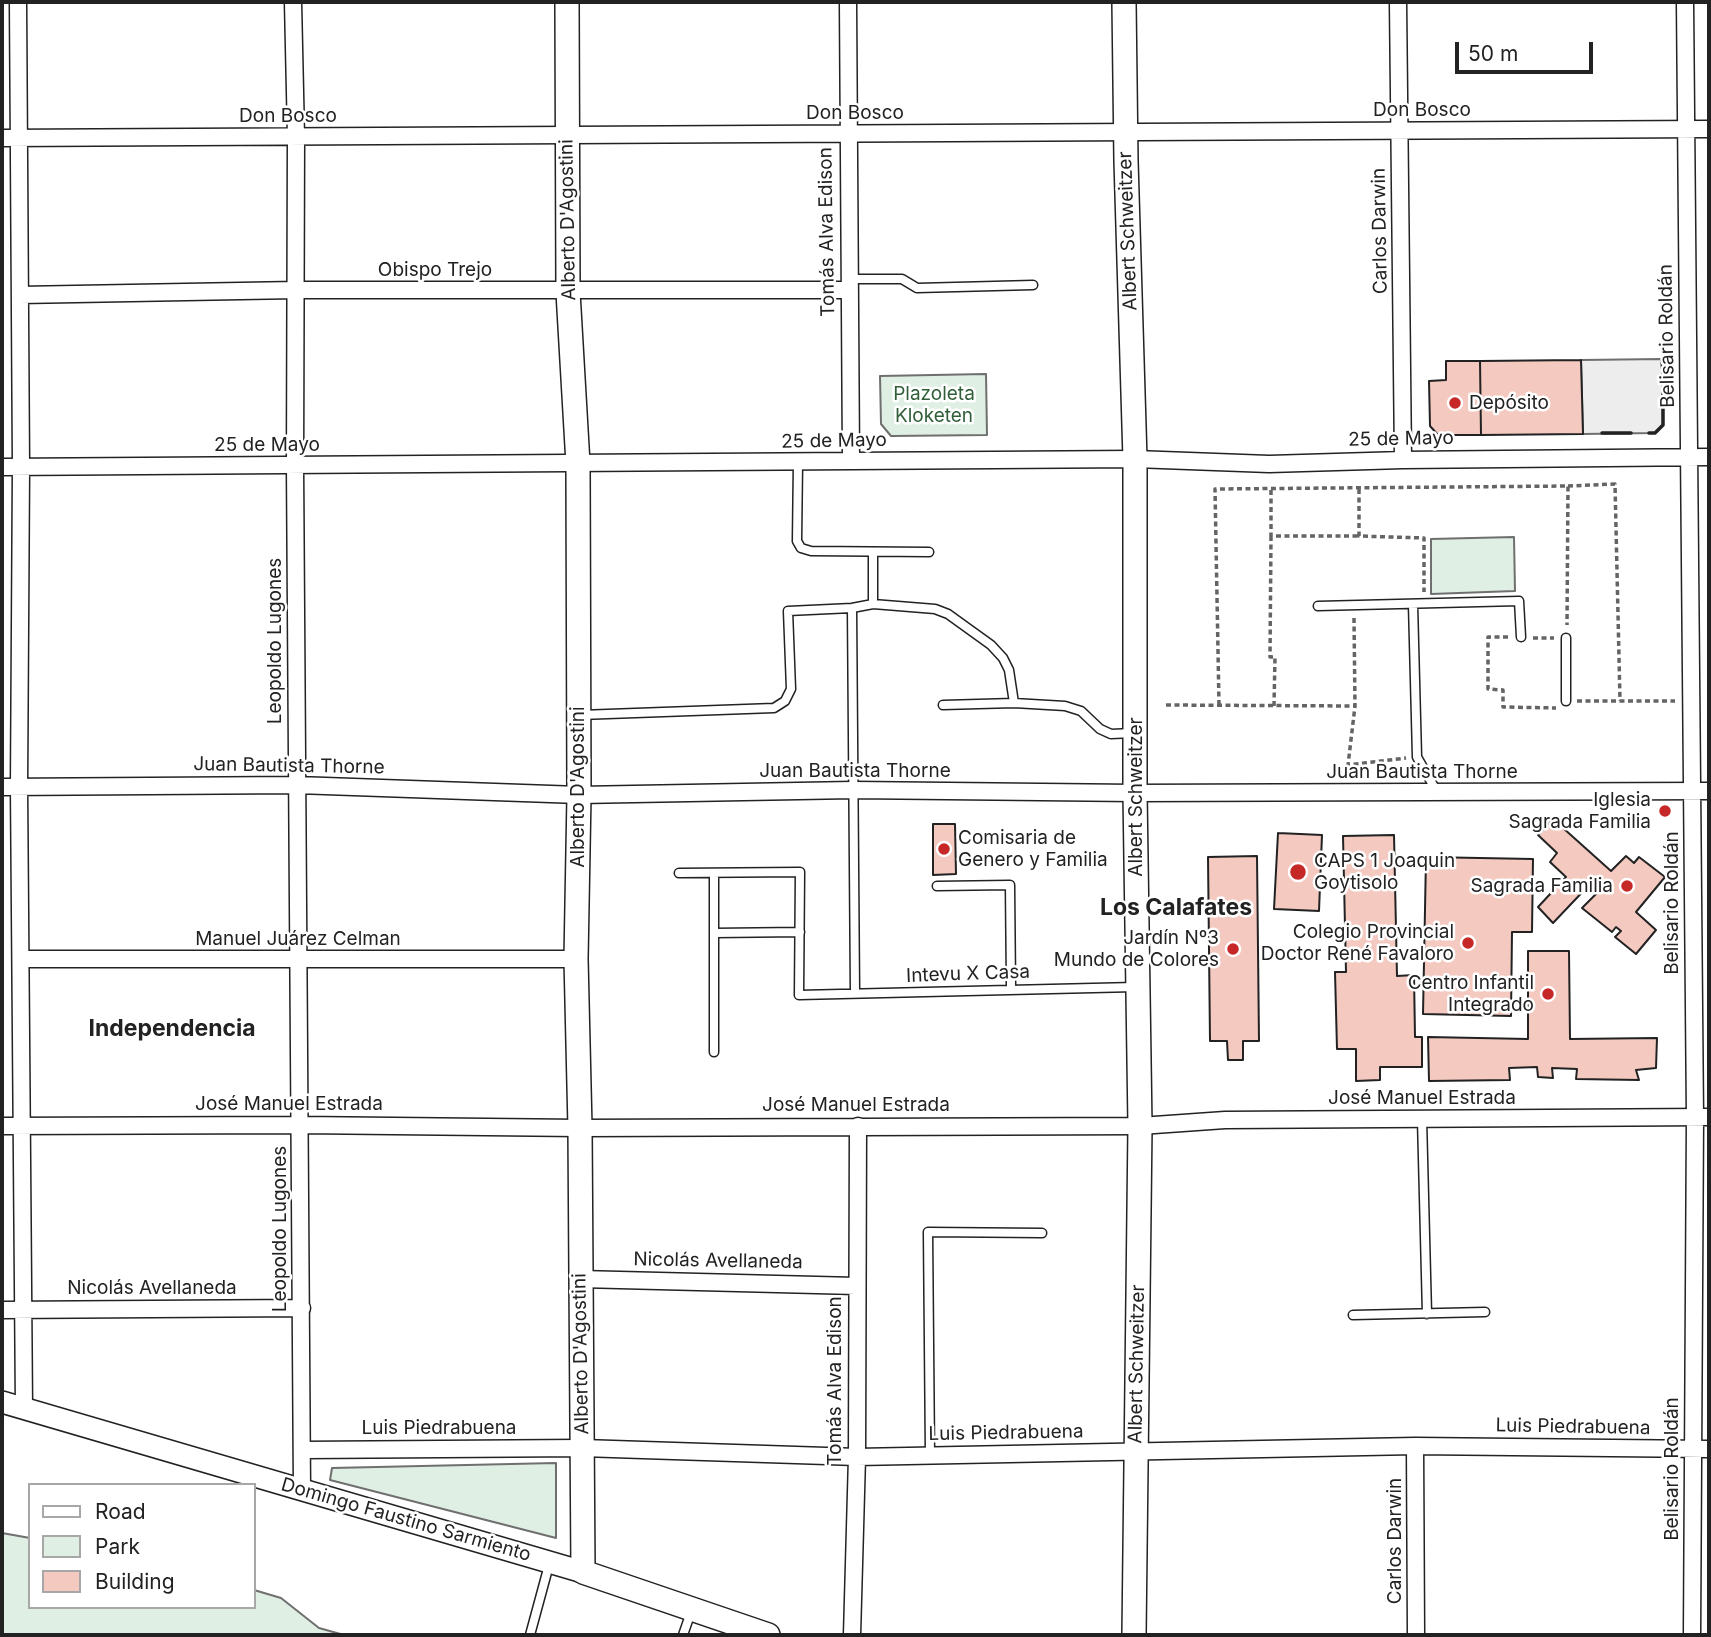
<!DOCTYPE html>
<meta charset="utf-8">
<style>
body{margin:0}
#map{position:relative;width:1711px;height:1637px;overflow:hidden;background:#fff;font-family:Inter,sans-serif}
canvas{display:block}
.frame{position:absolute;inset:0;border:4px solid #222;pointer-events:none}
.legend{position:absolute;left:28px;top:1483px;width:228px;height:126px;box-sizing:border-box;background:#fff;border:2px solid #a7a7a7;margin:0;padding:9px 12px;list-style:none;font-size:21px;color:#222}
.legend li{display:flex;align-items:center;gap:14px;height:35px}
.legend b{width:35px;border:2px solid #a7a7a7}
.scale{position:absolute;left:1455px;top:42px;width:138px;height:32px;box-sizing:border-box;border:4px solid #222;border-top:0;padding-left:9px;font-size:21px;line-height:24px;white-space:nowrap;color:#222;-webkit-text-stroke:5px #fff;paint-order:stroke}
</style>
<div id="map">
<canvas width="1711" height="1637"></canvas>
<div class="frame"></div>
<ul class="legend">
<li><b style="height:9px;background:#fff"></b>Road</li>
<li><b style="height:19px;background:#e0efe3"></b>Park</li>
<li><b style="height:19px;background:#f3c9c0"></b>Building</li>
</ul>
<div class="scale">50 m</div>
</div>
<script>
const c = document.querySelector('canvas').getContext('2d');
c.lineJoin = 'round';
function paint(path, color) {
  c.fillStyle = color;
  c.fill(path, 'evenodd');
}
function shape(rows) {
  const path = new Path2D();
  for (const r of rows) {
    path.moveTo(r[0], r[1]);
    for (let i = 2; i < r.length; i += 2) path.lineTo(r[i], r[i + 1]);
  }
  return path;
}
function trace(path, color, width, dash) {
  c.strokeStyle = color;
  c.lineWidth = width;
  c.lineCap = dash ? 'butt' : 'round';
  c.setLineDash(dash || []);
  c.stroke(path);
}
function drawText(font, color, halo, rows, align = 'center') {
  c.font = font + ' Inter,sans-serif';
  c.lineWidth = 5;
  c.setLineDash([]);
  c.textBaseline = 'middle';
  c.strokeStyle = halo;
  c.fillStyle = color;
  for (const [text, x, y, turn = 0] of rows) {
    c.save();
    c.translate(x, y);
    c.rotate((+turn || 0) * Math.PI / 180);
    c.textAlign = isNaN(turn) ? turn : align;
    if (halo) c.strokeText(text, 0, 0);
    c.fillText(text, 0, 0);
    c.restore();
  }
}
const green = shape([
 [986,374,987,435,891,436,881,424,880,376,986,374],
 [1514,537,1515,591,1431,594,1431,539,1514,537],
 [556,1463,556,1538,330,1480,332,1468,556,1463],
 [2,1533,30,1538,30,1607,254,1607,254,1590,281,1598,319,1628,344,1635,2,1635,2,1533]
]);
paint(green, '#e0efe3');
trace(green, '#6f6f6f', 2);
const parking = shape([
 [1662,359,1663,425,1655,433,1583,434,1581,360,1662,359]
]);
paint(parking, '#ededed');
trace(parking, '#6f6f6f', 2);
const building = shape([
 [1581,360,1583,434,1481,435,1480,361,1581,360],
 [1446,361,1480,361,1481,435,1438,435,1430,426,1429,381,1446,380,1446,361],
 [1553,819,1611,871,1626,856,1634,863,1639,857,1665,877,1636,912,1656,930,1636,954,1615,937,1621,931,1616,927,1612,932,1582,908,1601,889,1591,883,1553,923,1538,907,1566,877,1550,862,1557,853,1538,835,1553,819],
 [933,824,955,824,956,874,933,875,933,824],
 [1278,833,1322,835,1319,911,1274,909,1278,833],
 [1394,835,1397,976,1414,975,1415,1037,1422,1037,1422,1067,1380,1067,1380,1080,1356,1081,1356,1049,1337,1049,1335,972,1346,972,1343,836,1394,835],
 [1257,856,1259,1041,1243,1041,1243,1060,1228,1060,1227,1041,1210,1041,1208,857,1257,856],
 [1426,857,1533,859,1532,932,1512,932,1511,1016,1423,1014,1426,857],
 [1528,951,1569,951,1570,1039,1657,1038,1656,1068,1636,1070,1639,1080,1576,1079,1577,1069,1552,1068,1553,1078,1538,1077,1537,1067,1509,1068,1510,1080,1429,1081,1428,1037,1528,1039,1528,951]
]);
paint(building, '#f3c9c0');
trace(building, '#222', 2);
const service = shape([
 [849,279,902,279,917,288,1033,285],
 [798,462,797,541,801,548,811,551,929,552],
 [873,604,873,552],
 [1413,604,1417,757,1437,792],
 [1318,606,1519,601,1521,637],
 [852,608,855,993],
 [1566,638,1566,701],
 [943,705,1014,703,1065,706,1081,711,1100,729,1111,734,1133,733],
 [580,715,774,708,785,701,791,689,788,611,852,608,873,604,935,609,948,614,991,645,1003,658,1009,670,1014,703],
 [679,873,800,872,799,995,1135,987],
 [714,873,714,933],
 [937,886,1010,885,1011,988],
 [714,1052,714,933,800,932],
 [1422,1119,1427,1314],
 [1353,1315,1485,1312],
 [930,1456,928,1232,1042,1233],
 [530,1635,549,1565],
 [683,1635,691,1612]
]);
const minor = shape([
 [18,2,21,467,19,787,24,1409],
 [293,2,296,137,295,465,302,1490],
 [848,2,851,461],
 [1398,2,1403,460],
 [1685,2,1695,1117,1692,1635],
 [2,138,1709,129],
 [20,295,296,290,849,290],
 [2,467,1135,459,1269,464,1403,460,1709,457],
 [2,787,297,785,579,795,853,790,1135,793,1709,791],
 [21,959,576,959],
 [2,1126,300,1125,580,1128,1140,1126,1225,1120,1709,1117],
 [580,1279,856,1286],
 [2,1310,302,1308],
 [1415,1446,1416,1635],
 [303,1450,582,1448,857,1457,1415,1446,1709,1449],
 [852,1635,857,1457,858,1126]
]);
const tertiary = shape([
 [2,1402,583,1572]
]);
const secondary = shape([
 [567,2,568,292,578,464,579,795,576,959,580,1128,583,1572,768,1635],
 [1124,2,1126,161,1135,459,1135,793,1140,1126,1134,1635]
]);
trace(service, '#222', 11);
trace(minor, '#222', 19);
trace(tertiary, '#222', 24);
trace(secondary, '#222', 26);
trace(shape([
 [1568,486,1615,484,1620,701],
 [1359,489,1359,536,1424,538,1424,592],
 [1271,490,1271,536,1359,536],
 [1271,536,1270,657,1275,657,1274,706],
 [1354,618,1355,706,1348,765,1406,758],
 [1508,637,1488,637,1488,689,1503,690,1503,707,1556,708],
 [1533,638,1554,638],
 [1577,701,1675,701],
 [1166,705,1355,706],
 [1219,705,1215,489,1568,486,1567,625]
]), '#646464', 3.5, [5, 3.5]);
trace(service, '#fff', 8);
trace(minor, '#fff', 16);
trace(tertiary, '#fff', 21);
trace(secondary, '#fff', 23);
trace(shape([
 [1662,359,1663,376],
 [1602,433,1631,433],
 [1649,433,1655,433,1663,425,1663,392]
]), '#222', 3.5);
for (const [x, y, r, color] of [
 [1455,403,7,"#c62828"],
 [1665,811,7,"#c62828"],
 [944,849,7,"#c62828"],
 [1298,872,9,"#c62828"],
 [1627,886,7,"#c62828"],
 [1468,943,7,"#c62828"],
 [1233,949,7,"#c62828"],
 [1548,994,7,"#c62828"]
]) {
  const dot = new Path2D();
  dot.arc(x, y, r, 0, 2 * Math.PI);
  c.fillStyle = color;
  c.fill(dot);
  trace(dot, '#fff', 2.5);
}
drawText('19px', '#222', '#fff', [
 ["Don Bosco",1422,110],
 ["Don Bosco",855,113],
 ["Don Bosco",288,116],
 ["Alberto D'Agostini",568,220,-91],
 ["Albert Schweitzer",1128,231,-92],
 ["Carlos Darwin",1380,231,-91],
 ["Tomás Alva Edison",827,232,-91],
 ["Obispo Trejo",435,270],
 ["Belisario Roldán",1667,336,-91],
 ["25 de Mayo",1401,439,-1],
 ["25 de Mayo",834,441,-1],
 ["25 de Mayo",267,445],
 ["Leopoldo Lugones",275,641,-90],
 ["Juan Bautista Thorne",289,766,1],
 ["Juan Bautista Thorne",855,771],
 ["Juan Bautista Thorne",1422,772],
 ["Alberto D'Agostini",578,787,-90],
 ["Albert Schweitzer",1136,797,-90],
 ["Belisario Roldán",1672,903,-90],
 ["Manuel Juárez Celman",298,939],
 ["Intevu X Casa",968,974,-2],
 ["José Manuel Estrada",1422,1098],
 ["José Manuel Estrada",289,1104],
 ["José Manuel Estrada",856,1105],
 ["Leopoldo Lugones",280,1229,-90],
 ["Nicolás Avellaneda",718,1261,1],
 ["Nicolás Avellaneda",152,1288],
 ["Alberto D'Agostini",581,1354,-91],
 ["Albert Schweitzer",1137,1364,-89],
 ["Tomás Alva Edison",835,1381,-90],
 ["Luis Piedrabuena",1573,1427,1],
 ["Luis Piedrabuena",439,1428],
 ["Luis Piedrabuena",1006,1433,-1],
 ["Belisario Roldán",1672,1469,-90],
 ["Domingo Faustino Sarmiento",406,1520,16],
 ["Carlos Darwin",1395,1541,-90]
]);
drawText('19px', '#2f5e38', '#fff', [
 ["Plazoleta",934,394],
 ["Kloketen",934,416]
]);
drawText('19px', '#222', '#fff', [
 ["Depósito",1469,403,"left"],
 ["Iglesia",1651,800],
 ["Sagrada Familia",1651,822],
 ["Comisaria de",958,838,"left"],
 ["Genero y Familia",958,860,"left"],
 ["CAPS 1 Joaquin",1314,861,"left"],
 ["Goytisolo",1314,883,"left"],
 ["Sagrada Familia",1613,886],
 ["Colegio Provincial",1454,932],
 ["Doctor René Favaloro",1454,954],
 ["Jardín Nº3",1219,938],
 ["Mundo de Colores",1219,960],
 ["Centro Infantil",1534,983],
 ["Integrado",1534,1005]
], 'right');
drawText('bold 23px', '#222', '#fff', [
 ["Los Calafates",1176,908],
 ["Independencia",172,1029]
]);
</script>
